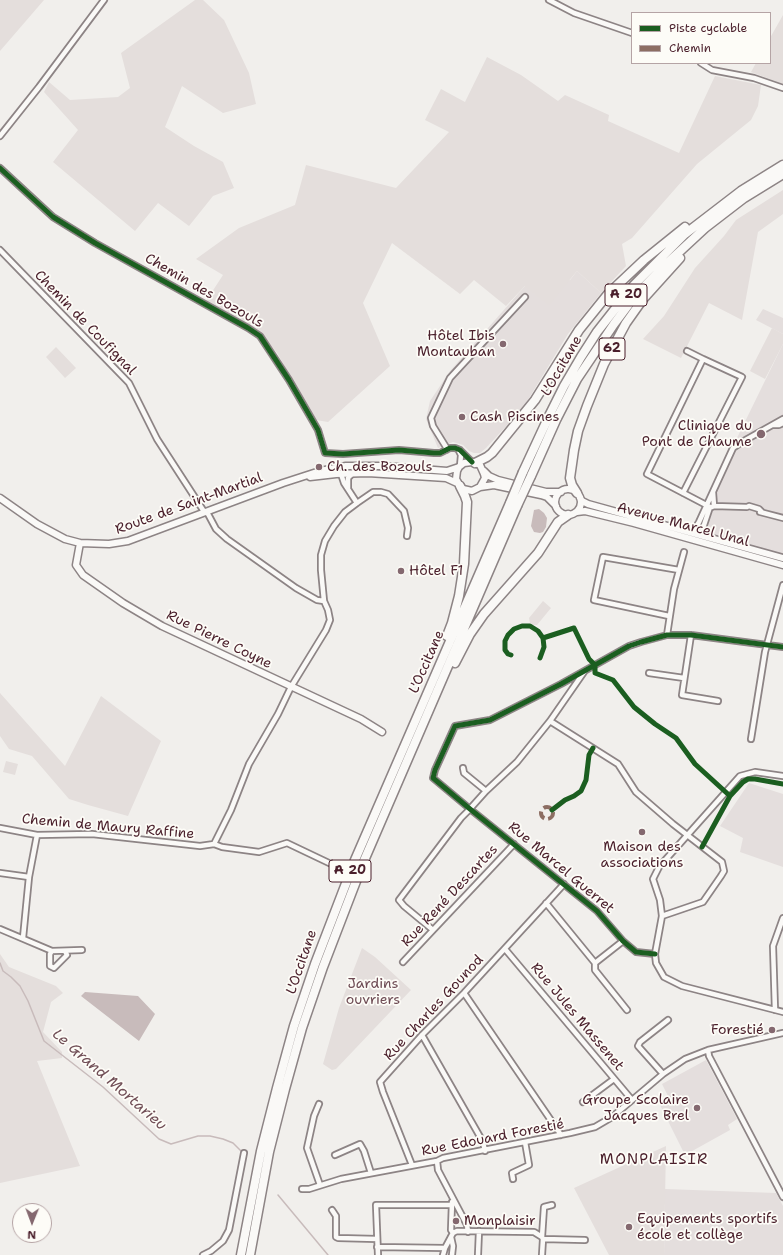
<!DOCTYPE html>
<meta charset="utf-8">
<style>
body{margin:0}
#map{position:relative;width:783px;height:1255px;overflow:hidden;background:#f1efec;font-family:"Shantell Sans",sans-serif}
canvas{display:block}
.legend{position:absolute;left:631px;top:12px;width:140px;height:52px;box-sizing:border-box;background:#fdfcf7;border:1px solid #b5a4a5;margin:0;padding:5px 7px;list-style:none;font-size:12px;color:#4a1f2b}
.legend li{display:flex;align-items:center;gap:8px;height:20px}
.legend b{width:20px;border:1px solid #b5a4a5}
.north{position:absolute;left:12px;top:1203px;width:40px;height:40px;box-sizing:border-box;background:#fdfcf7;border:1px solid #b5a4a5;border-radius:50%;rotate:181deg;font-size:11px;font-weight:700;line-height:16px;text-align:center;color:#4a1f2b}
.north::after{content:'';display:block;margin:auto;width:14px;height:18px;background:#84686f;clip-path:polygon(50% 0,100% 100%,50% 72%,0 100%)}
</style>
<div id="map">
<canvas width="783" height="1255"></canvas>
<ul class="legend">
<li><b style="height:5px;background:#1b5e20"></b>Piste cyclable</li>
<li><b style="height:5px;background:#8d6e63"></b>Chemin</li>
</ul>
<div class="north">N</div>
</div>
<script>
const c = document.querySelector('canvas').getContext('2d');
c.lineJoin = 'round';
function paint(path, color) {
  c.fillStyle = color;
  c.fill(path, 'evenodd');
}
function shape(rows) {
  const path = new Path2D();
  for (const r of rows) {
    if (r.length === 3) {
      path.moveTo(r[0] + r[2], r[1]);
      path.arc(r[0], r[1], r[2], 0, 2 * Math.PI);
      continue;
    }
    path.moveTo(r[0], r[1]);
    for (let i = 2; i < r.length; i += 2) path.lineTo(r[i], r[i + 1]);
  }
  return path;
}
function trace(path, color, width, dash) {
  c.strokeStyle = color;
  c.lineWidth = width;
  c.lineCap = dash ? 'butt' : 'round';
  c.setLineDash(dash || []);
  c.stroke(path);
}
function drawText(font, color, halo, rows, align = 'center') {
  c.font = font + ' "Shantell Sans",sans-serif';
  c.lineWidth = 3.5;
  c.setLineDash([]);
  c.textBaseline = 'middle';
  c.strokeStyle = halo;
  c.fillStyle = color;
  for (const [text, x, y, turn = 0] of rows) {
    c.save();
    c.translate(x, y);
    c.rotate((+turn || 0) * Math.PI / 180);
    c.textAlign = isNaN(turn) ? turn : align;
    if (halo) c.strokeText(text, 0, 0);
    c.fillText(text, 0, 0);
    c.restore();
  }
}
paint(shape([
 [577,271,601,293,568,334,523,408,486,448,480,453,474,453,469,451,463,445,453,442,438,448,426,419,430,401,450,371,525,286,570,280],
 [763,309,783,318,783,334,756,320],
 [783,344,783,554,708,534,706,530,711,509,709,504,704,501,712,489],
 [749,783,783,794,783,867,740,852,743,838,720,826],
 [706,1060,737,1119,728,1125,730,1130,685,1155,659,1103,669,1098,662,1084],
 [665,1189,776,1193,783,1206,783,1255,664,1255]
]), '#e4dedd');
paint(shape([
 [0,0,44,0,0,51],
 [195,0,203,0,224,20,249,73,256,104,223,113,182,86,165,127,194,146,223,162,234,188,213,196,189,226,158,203,135,231,53,162,78,130,44,92,49,82,70,100,118,97,130,88,121,53],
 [783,15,783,84,751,72,756,63,770,63,770,38],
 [487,57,521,75,558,101,565,95,609,115,608,121,679,153,715,76,761,85,758,106,751,120,697,164,632,238,622,244,626,266,601,293,577,271,549,305,525,286,506,306,474,280,460,294,392,243,363,303,390,366,328,422,316,420,277,353,257,329,206,301,223,275,196,259,239,228,295,205,306,165,396,188,449,132,425,120,441,89,465,102],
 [783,190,783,214,758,232,742,320,709,303,681,358,643,339,664,316,695,268,724,236,736,220],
 [772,328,783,334,783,344,765,379,750,371],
 [56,347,76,368,65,378,46,357],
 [543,601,551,608,537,625,532,625,530,623,529,618],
 [0,693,65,766,101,696,161,741,128,816,88,805,69,799,32,756,9,749,0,736],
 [6,761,18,764,15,775,3,772],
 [362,948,375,957,411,990,336,1069,332,1070,323,1064,339,1008],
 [0,954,9,967,56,986,63,993,51,1002,43,1032,62,1052,62,1058,37,1061,80,1166,0,1183],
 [666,1146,664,1255,609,1255,574,1188]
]), '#e4dedc');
paint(shape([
 [539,509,544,513,547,518,546,527,543,532,540,533,534,532,531,526,534,510],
 [85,992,138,996,155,1014,139,1041,81,996]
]), '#c8bbbb');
trace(shape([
 [0,963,3,971,11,977,20,986,28,1001,44,1041,103,1087,159,1139,171,1144,198,1136,210,1136,223,1139,233,1143,241,1151],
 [278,1195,328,1255]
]), '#c8bbbb', 1.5);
const street = shape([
 [549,0,574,13,632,33],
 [701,63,712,70,754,78,783,88],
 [0,136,39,87,104,0],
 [0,168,53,217,95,243,248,328,260,336,289,380,318,430,325,453,343,454,399,450,434,453,440,453,450,448,455,448,460,450,472,462],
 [0,250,129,383,157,439,203,510,208,514,216,529,227,539,296,588,317,600,324,601],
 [687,351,703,359],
 [773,425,779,425,783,423],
 [446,450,446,447,433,426,431,418,450,378,525,297],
 [459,451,461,455,460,466],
 [341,474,344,483,357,503],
 [348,488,348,478,353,473],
 [683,493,742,377,703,359,647,474,710,507],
 [714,506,747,507,749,506,759,509,762,512],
 [712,507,714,506,713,492],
 [760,512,783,518],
 [688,531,694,530,699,522,733,448,742,442,783,419],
 [703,536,702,531,710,507],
 [669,616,594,600,603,557,679,570],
 [667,635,674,589,684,552],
 [691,635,682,695,718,701],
 [649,673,684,678],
 [550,721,618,764,636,792,673,824,722,862,724,871,721,876,703,902,662,916],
 [751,739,765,652,783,585],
 [463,768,464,773,486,791],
 [783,776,755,772,740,776,659,867,653,879,660,900,662,916,655,954,656,963,664,977,682,986,783,1012],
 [0,828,37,835,92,834,200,846,214,844,222,847,259,852,287,843,329,863],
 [214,844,231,810,249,764,278,714,291,687,326,630,330,620,328,610,324,601,321,570,321,555,325,541,334,526,345,512,357,503,373,492,381,492,388,494,404,511,408,528,407,536],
 [0,873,29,877],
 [546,903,595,963],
 [0,929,52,951,82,950],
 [433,930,404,906,399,900,461,818,468,811,486,791,517,762,550,721,584,672],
 [23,938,29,877,37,835],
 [623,941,595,963,595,970,627,1010],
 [505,949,632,1100],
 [52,951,50,954,50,966,54,968,67,955,65,951],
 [655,954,636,952,623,941,597,911,470,809,433,778,435,770,455,726,490,720,561,684,629,646,641,642,667,635,691,635,783,647],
 [403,962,514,844],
 [464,993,561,1135],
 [775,1010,773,946,783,918],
 [422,1035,483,1142,485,1151],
 [708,1050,709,1056,729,1094,783,1197],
 [663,1074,638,1046,640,1042,668,1020],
 [583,1102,614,1079],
 [319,1104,314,1116,307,1148,320,1185],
 [335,1155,360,1144,364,1151,371,1173],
 [437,1161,438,1170,467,1225,468,1232],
 [412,1165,383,1092,380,1082,422,1035,464,993,564,884],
 [513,1179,512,1173,529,1165,525,1142],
 [302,1189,309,1189,341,1179,437,1161,443,1158,570,1133,595,1127,612,1117,663,1074,685,1059,708,1050,783,1033],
 [332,1210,336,1216,336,1237,338,1238,377,1239],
 [453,1233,457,1231,534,1232,542,1237],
 [451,1237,453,1246,452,1255],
 [543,1239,585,1240],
 [377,1247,445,1248],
 [203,1255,211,1251,223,1241,229,1230,244,1153],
 [378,1255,376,1205,452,1205],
 [443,1255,445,1248,453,1233,451,1230,452,1202],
 [478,1255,479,1231],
 [542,1255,543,1239,542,1237,544,1207,552,1205]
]);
const secondary = shape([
 [484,471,489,476,498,480,546,492,561,492],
 [310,477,336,474,368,473,446,478,457,483],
 [480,487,494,485,541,495,547,497,556,506],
 [568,502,13],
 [0,498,37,524,65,539,80,543,109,544,128,541,283,483,320,471,346,466,383,466,447,471,459,467,464,463,472,462,480,465,484,474,485,478,480,487,472,491,463,489,460,486,456,479,457,471,459,467],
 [580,498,582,501,588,504,783,558],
 [577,512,585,511,634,523,783,565],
 [80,543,76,565,83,575,123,603,162,626,361,719,382,732]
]);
const highway = shape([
 [475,463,487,457,492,453,535,400,579,330,608,294,644,260,685,227],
 [523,472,549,416,564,386,581,357,597,332,634,285,685,234,741,191,783,165],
 [531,476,556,420,577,379,614,324,635,296,664,266,705,228,744,198,783,174],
 [577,493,572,485,570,478,574,450,578,431,587,406,604,364,626,323,643,299,680,258],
 [447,636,452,623,459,596,464,564,467,502,465,496,460,486],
 [455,663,470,634,484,614,538,553,558,522,568,515],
 [241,1255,261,1151,277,1088,294,1026,315,964,355,860,510,503],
 [250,1255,269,1152,285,1089,302,1028,323,967,363,863,517,506]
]);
trace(street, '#8d8485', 8);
trace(secondary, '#8d8485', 9);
trace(highway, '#8d8485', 11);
trace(street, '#faf9f7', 4.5);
trace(secondary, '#faf9f7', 6);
trace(highway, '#faf9f7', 8);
const highwayBridge = shape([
 [510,503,523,472],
 [517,506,531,476]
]);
trace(highwayBridge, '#8d8485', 11, []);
trace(highwayBridge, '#faf9f7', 8);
trace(shape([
 [547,813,6]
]), '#8d6e63', 4, [8, 4]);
trace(shape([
 [0,168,53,217,95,243,248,328,260,336,289,380,318,430,325,453,343,454,399,450,434,453,440,453,450,448,455,448,460,450,472,462],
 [543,638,574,628,589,659,595,665,595,673,613,680,634,707,655,724,676,738,695,764,730,796,743,782,748,779,755,779,783,784],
 [511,655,508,654,505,650,505,641,508,635,514,629,522,626,530,626,538,631,543,638,544,647,540,658],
 [552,810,565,800,574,796,581,791,586,780,589,755,593,748],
 [702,847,730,796],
 [655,954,636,952,623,941,597,911,470,809,433,778,435,770,455,726,490,720,561,684,629,646,641,642,667,635,691,635,783,647]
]), '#1b5e20', 5);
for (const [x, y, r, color] of [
 [503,344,4,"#84686f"],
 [462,417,4,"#84686f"],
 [761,434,5,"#84686f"],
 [319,467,4,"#84686f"],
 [401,571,4,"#84686f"],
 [642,832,4,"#84686f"],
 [772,1030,4,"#84686f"],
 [697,1108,4,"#84686f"],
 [456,1221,4,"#84686f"],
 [629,1227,4,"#84686f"]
]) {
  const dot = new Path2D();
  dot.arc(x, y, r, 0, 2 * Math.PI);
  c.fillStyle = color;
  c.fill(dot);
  trace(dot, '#fdfcf7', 1.5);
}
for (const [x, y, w] of [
 [626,295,42],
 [612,349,26],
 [350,871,42]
]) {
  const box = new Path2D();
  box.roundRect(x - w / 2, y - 11, w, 22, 3);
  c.fillStyle = '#fdfcf7';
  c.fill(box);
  trace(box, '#4a1f2b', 1);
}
drawText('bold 13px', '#4a1f2b', null, [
 ["A 20",626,295],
 ["62",612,349],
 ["A 20",350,871]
]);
drawText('14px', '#4a1f2b', '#fdfcf7', [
 ["Chemin des Bozouls",204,291,30],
 ["Chemin de Coufignal",85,323,46],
 ["L'Occitane",562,366,-60],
 ["Route de Saint-Martial",189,504,-20],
 ["Avenue Marcel Unal",683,525,15],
 ["Rue Pierre Coyne",219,640,26],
 ["L'Occitane",427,662,-66],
 ["Chemin de Maury Raffine",108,827,5],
 ["Rue Marcel Guerret",561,868,40],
 ["Rue René Descartes",450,896,-47],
 ["L'Occitane",302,962,-71],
 ["Rue Charles Gounod",434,1008,-47],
 ["Rue Jules Massenet",577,1017,50],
 ["Rue Edouard Forestié",493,1138,-11]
]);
drawText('14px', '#4a1f2b', '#fdfcf7', [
 ["Hôtel Ibis",495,336,"right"],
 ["Montauban",495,352,"right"],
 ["Cash Piscines",470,417],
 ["Clinique du",752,426,"right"],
 ["Pont de Chaume",752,442,"right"],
 ["Ch. des Bozouls",327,467],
 ["Hôtel F1",409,571],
 ["Maison des",642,847,"center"],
 ["associations",642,863,"center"],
 ["Forestié",764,1030,"right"],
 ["Groupe Scolaire",689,1100,"right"],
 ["Jacques Brel",689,1116,"right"],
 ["Equipements sportifs",637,1219],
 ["école et collège",637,1235],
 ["Monplaisir",464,1221]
], 'left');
drawText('14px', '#6e4b54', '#fdfcf7', [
 ["Jardins",373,984],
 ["ouvriers",373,1000]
]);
drawText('italic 15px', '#704e56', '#fdfcf7', [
 ["Le Grand Mortarieu",109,1080,41]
]);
c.letterSpacing = '1px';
drawText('15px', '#4a1f2b', '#fdfcf7', [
 ["MONPLAISIR",654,1160]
]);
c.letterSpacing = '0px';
</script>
